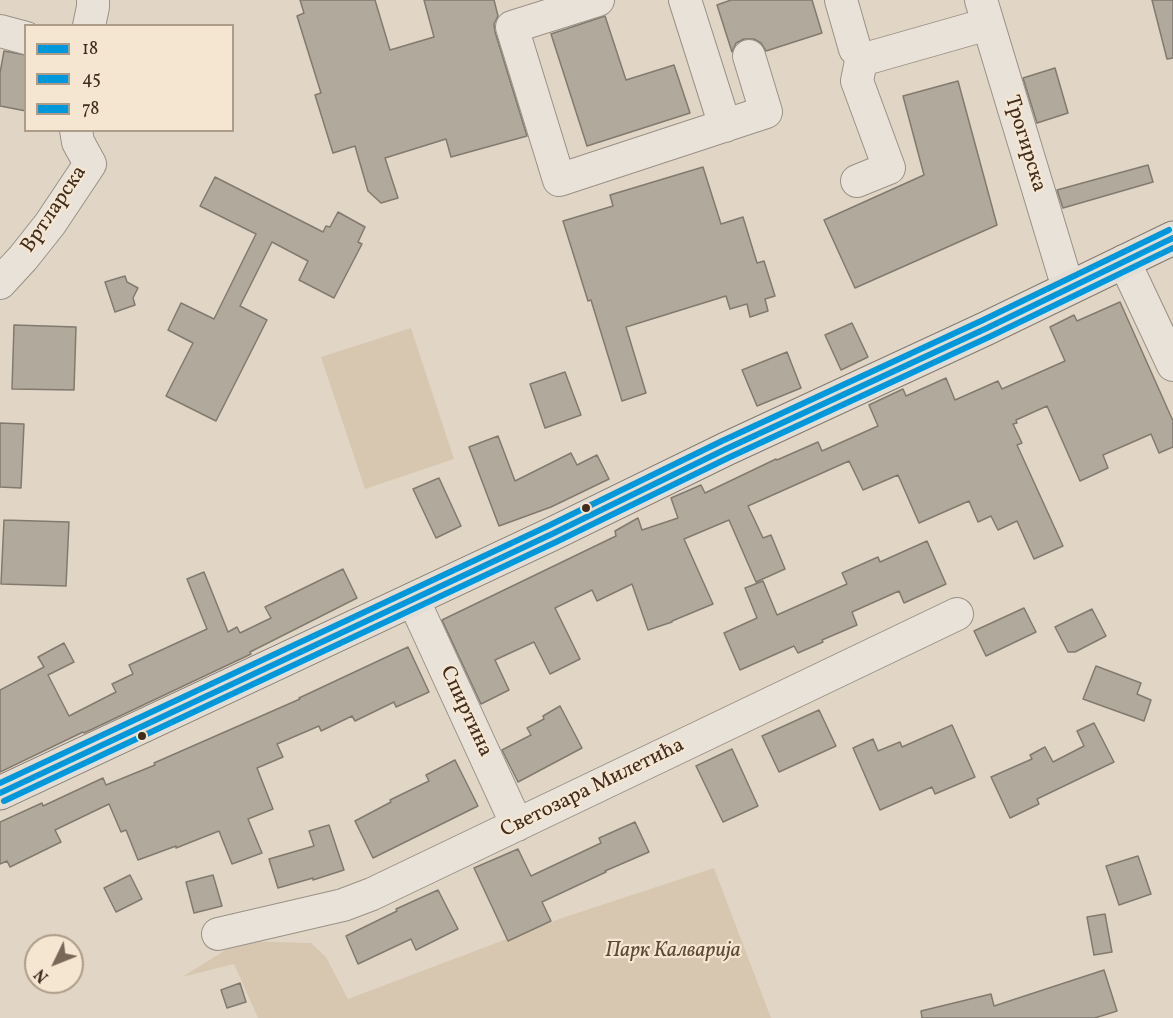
<!DOCTYPE html>
<meta charset="utf-8">
<style>
body{margin:0}
#map{position:relative;width:1173px;height:1018px;overflow:hidden;background:#e1d6c5;font-family:Vollkorn,serif}
canvas{display:block}
.legend{position:absolute;left:24px;top:24px;width:210px;height:108px;box-sizing:border-box;background:#f4e6d1;border:2px solid #ac9c89;margin:0;padding:8px 10px;list-style:none;font-size:18px;color:#412c1d}
.legend li{display:flex;align-items:center;gap:12px;height:30px}
.legend b{width:30px;border:2px solid #ac9c89}
.north{position:absolute;left:24px;top:934px;width:60px;height:60px;box-sizing:border-box;background:#f4e6d1;border:2px solid #ac9c89;border-radius:50%;rotate:227deg;font-size:16px;font-weight:700;line-height:24px;text-align:center;color:#412c1d}
.north::after{content:'';display:block;margin:auto;width:21px;height:27px;background:#796858;clip-path:polygon(50% 0,100% 100%,50% 72%,0 100%)}
</style>
<div id="map">
<canvas width="1173" height="1018"></canvas>
<ul class="legend">
<li><b style="height:8px;background:#0098da"></b>18</li>
<li><b style="height:8px;background:#0098da"></b>45</li>
<li><b style="height:8px;background:#0098da"></b>78</li>
</ul>
<div class="north">N</div>
</div>
<script>
const c = document.querySelector('canvas').getContext('2d');
c.lineJoin = 'round';
function paint(path, color) {
  c.fillStyle = color;
  c.fill(path, 'evenodd');
}
function shape(rows) {
  const path = new Path2D();
  for (const r of rows) {
    path.moveTo(r[0], r[1]);
    for (let i = 2; i < r.length; i += 2) path.lineTo(r[i], r[i + 1]);
  }
  return path;
}
function trace(path, color, width, dash) {
  c.strokeStyle = color;
  c.lineWidth = width;
  c.lineCap = dash ? 'butt' : 'round';
  c.setLineDash(dash || []);
  c.stroke(path);
}
function drawText(font, color, halo, rows, align = 'center') {
  c.font = font + ' Vollkorn,serif';
  c.lineWidth = 4.5;
  c.setLineDash([]);
  c.textBaseline = 'middle';
  c.strokeStyle = halo;
  c.fillStyle = color;
  for (const [text, x, y, turn = 0] of rows) {
    c.save();
    c.translate(x, y);
    c.rotate((+turn || 0) * Math.PI / 180);
    c.textAlign = isNaN(turn) ? turn : align;
    if (halo) c.strokeText(text, 0, 0);
    c.fillText(text, 0, 0);
    c.restore();
  }
}
paint(shape([
 [411,328,454,459,365,489,321,357],
 [714,868,771,1018,258,1018,234,964,182,977,240,941,311,943,326,957,348,999,562,918]
]), '#d8c7b0');
const building = shape([
 [300,0,375,0,390,50,434,37,424,0,494,0,498,16,494,24,495,32,527,136,451,157,446,139,385,158,398,198,381,203,368,191,355,146,333,153,315,95,321,93,297,16,304,13,300,0],
 [731,0,812,0,822,33,766,51,761,43,754,39,744,39,736,43,732,52,717,5,731,0],
 [1152,0,1173,0,1173,58,1167,59,1152,0],
 [605,16,626,80,674,65,690,113,587,146,551,34,605,16],
 [4,51,26,55,26,111,0,106,0,73,4,51],
 [1055,68,1068,113,1037,123,1023,78,1055,68],
 [958,81,997,225,855,288,824,220,924,175,903,96,958,81],
 [1148,165,1153,182,1063,208,1057,190,1148,165],
 [703,167,721,224,743,217,757,263,764,261,775,296,765,299,768,311,750,317,747,304,730,309,726,296,626,327,646,393,622,401,591,300,588,301,563,221,613,206,610,195,703,167],
 [215,177,323,232,326,226,330,227,338,212,365,227,358,242,362,244,334,298,299,280,308,261,272,242,240,306,267,320,216,421,166,396,193,343,168,330,181,303,214,319,256,234,200,206,215,177],
 [125,276,127,282,138,288,133,298,135,305,115,312,105,282,125,276],
 [1120,302,1173,421,1173,447,1159,453,1151,434,1103,455,1108,468,1080,481,1047,406,1016,420,1017,423,1013,424,1022,443,1017,445,1063,546,1034,559,1017,521,998,530,991,516,978,522,969,501,919,523,898,475,863,490,849,461,748,506,763,538,771,535,785,569,756,582,729,520,684,539,713,604,672,621,672,622,648,630,632,584,597,601,592,590,555,608,580,659,550,674,534,642,495,660,509,690,481,704,442,620,616,536,615,531,638,518,642,530,678,518,671,498,701,485,705,493,776,459,777,460,818,442,822,451,878,426,869,405,903,389,906,396,946,378,955,400,998,381,1002,389,1065,361,1050,327,1074,315,1077,321,1120,302],
 [852,323,868,357,841,370,825,335,852,323],
 [14,325,76,327,74,390,12,389,14,325],
 [787,352,801,388,757,406,742,370,787,352],
 [565,372,581,415,545,428,530,384,565,372],
 [0,423,24,424,21,488,0,487,0,423],
 [498,436,515,481,571,453,577,465,597,455,609,479,551,507,499,526,469,447,498,436],
 [439,478,461,526,436,538,413,489,439,478],
 [4,520,69,522,66,586,1,584,4,520],
 [927,541,946,584,904,603,899,591,852,612,857,625,822,640,823,642,798,653,794,646,740,670,724,633,757,618,745,588,763,581,777,615,847,584,842,573,878,557,880,562,927,541],
 [343,569,357,598,250,652,251,654,84,733,83,732,0,772,0,690,44,667,38,657,64,643,74,662,48,675,69,716,116,692,112,684,133,674,129,665,207,629,187,579,204,572,228,632,237,627,240,633,271,618,265,607,343,569],
 [1024,608,1036,632,986,656,974,631,1024,608],
 [1092,609,1106,636,1075,652,1068,652,1055,627,1092,609],
 [408,647,429,692,396,707,394,702,355,721,352,716,321,731,319,726,277,744,283,757,257,768,273,809,248,819,262,853,232,864,219,831,176,848,176,846,138,860,126,830,121,832,109,804,55,830,61,842,10,867,7,861,0,864,0,822,42,803,43,806,103,778,106,785,155,765,154,763,300,699,299,698,408,647],
 [1096,666,1141,683,1137,694,1151,700,1144,721,1083,699,1096,666],
 [560,706,582,748,518,782,502,750,531,735,527,728,544,719,543,716,560,706],
 [819,710,836,746,779,772,762,736,819,710],
 [1094,723,1114,762,1037,799,1039,804,1010,818,991,777,1032,759,1030,755,1045,747,1053,762,1084,746,1077,731,1094,723],
 [952,725,975,777,935,794,932,787,880,810,853,748,873,739,878,751,900,742,902,747,952,725],
 [732,749,758,806,723,822,696,766,732,749],
 [455,760,478,806,373,858,355,821,391,802,390,800,429,781,426,775,455,760],
 [635,822,649,852,605,871,606,872,542,902,551,921,508,941,474,868,518,849,531,876,601,843,599,838,635,822],
 [329,825,344,870,313,880,313,878,278,888,269,859,314,846,309,831,329,825],
 [1138,856,1151,894,1119,905,1106,866,1138,856],
 [130,875,142,899,116,912,104,888,130,875],
 [213,875,222,906,194,913,186,882,213,875],
 [438,890,458,929,416,950,411,939,358,964,346,936,397,911,396,909,438,890],
 [1105,914,1112,952,1094,955,1087,917,1105,914],
 [1104,970,1117,1011,1095,1018,922,1018,921,1011,991,994,994,1006,1104,970],
 [240,983,246,1002,227,1008,221,990,240,983]
]);
paint(building, '#b2a99d');
trace(building, '#827a6f', 1.5);
const minor = shape([
 [598,0,512,27,559,180,766,112,749,56],
 [685,0,725,126],
 [841,0,855,49,862,56,872,57,988,24],
 [981,0,1068,288],
 [89,26,93,7,93,0],
 [0,31,26,38],
 [857,181,889,168,857,81,862,56],
 [1124,261,1173,365],
 [0,283,23,258,50,224,90,164,78,142,76,130],
 [413,599,517,825],
 [218,934,343,905,372,894,957,614]
]);
const major = shape([
 [0,793,552,534,726,449,985,329,1173,238]
]);
trace(minor, '#9a9185', 34);
trace(major, '#827a6f', 35);
trace(minor, '#e8e2d9', 32);
trace(major, '#e4ddd3', 33);
trace(shape([
 [0,793,552,534,726,449,985,329,1173,238]
]), '#0098da', 6);
trace(shape([
 [4,801,556,542,730,457,989,337,1173,248]
]), '#0098da', 6);
trace(shape([
 [0,783,548,526,722,441,981,321,1169,230]
]), '#0098da', 6);
for (const [x, y, r, color] of [
 [586,508,5,"#412c1d"],
 [142,736,5,"#412c1d"]
]) {
  const dot = new Path2D();
  dot.arc(x, y, r, 0, 2 * Math.PI);
  c.fillStyle = color;
  c.fill(dot);
  trace(dot, '#f4e6d1', 2);
}
drawText('21px', '#412c1d', '#f4e6d1', [
 ["Трогирска",1024,144,73],
 ["Вртларска",55,210,-56],
 ["Спиртина",465,712,65],
 ["Светозара Милетића",593,789,-26]
]);
drawText('italic 21px', '#5e4937', '#f4e6d1', [
 ["Парк Калварија",673,952]
]);
</script>
